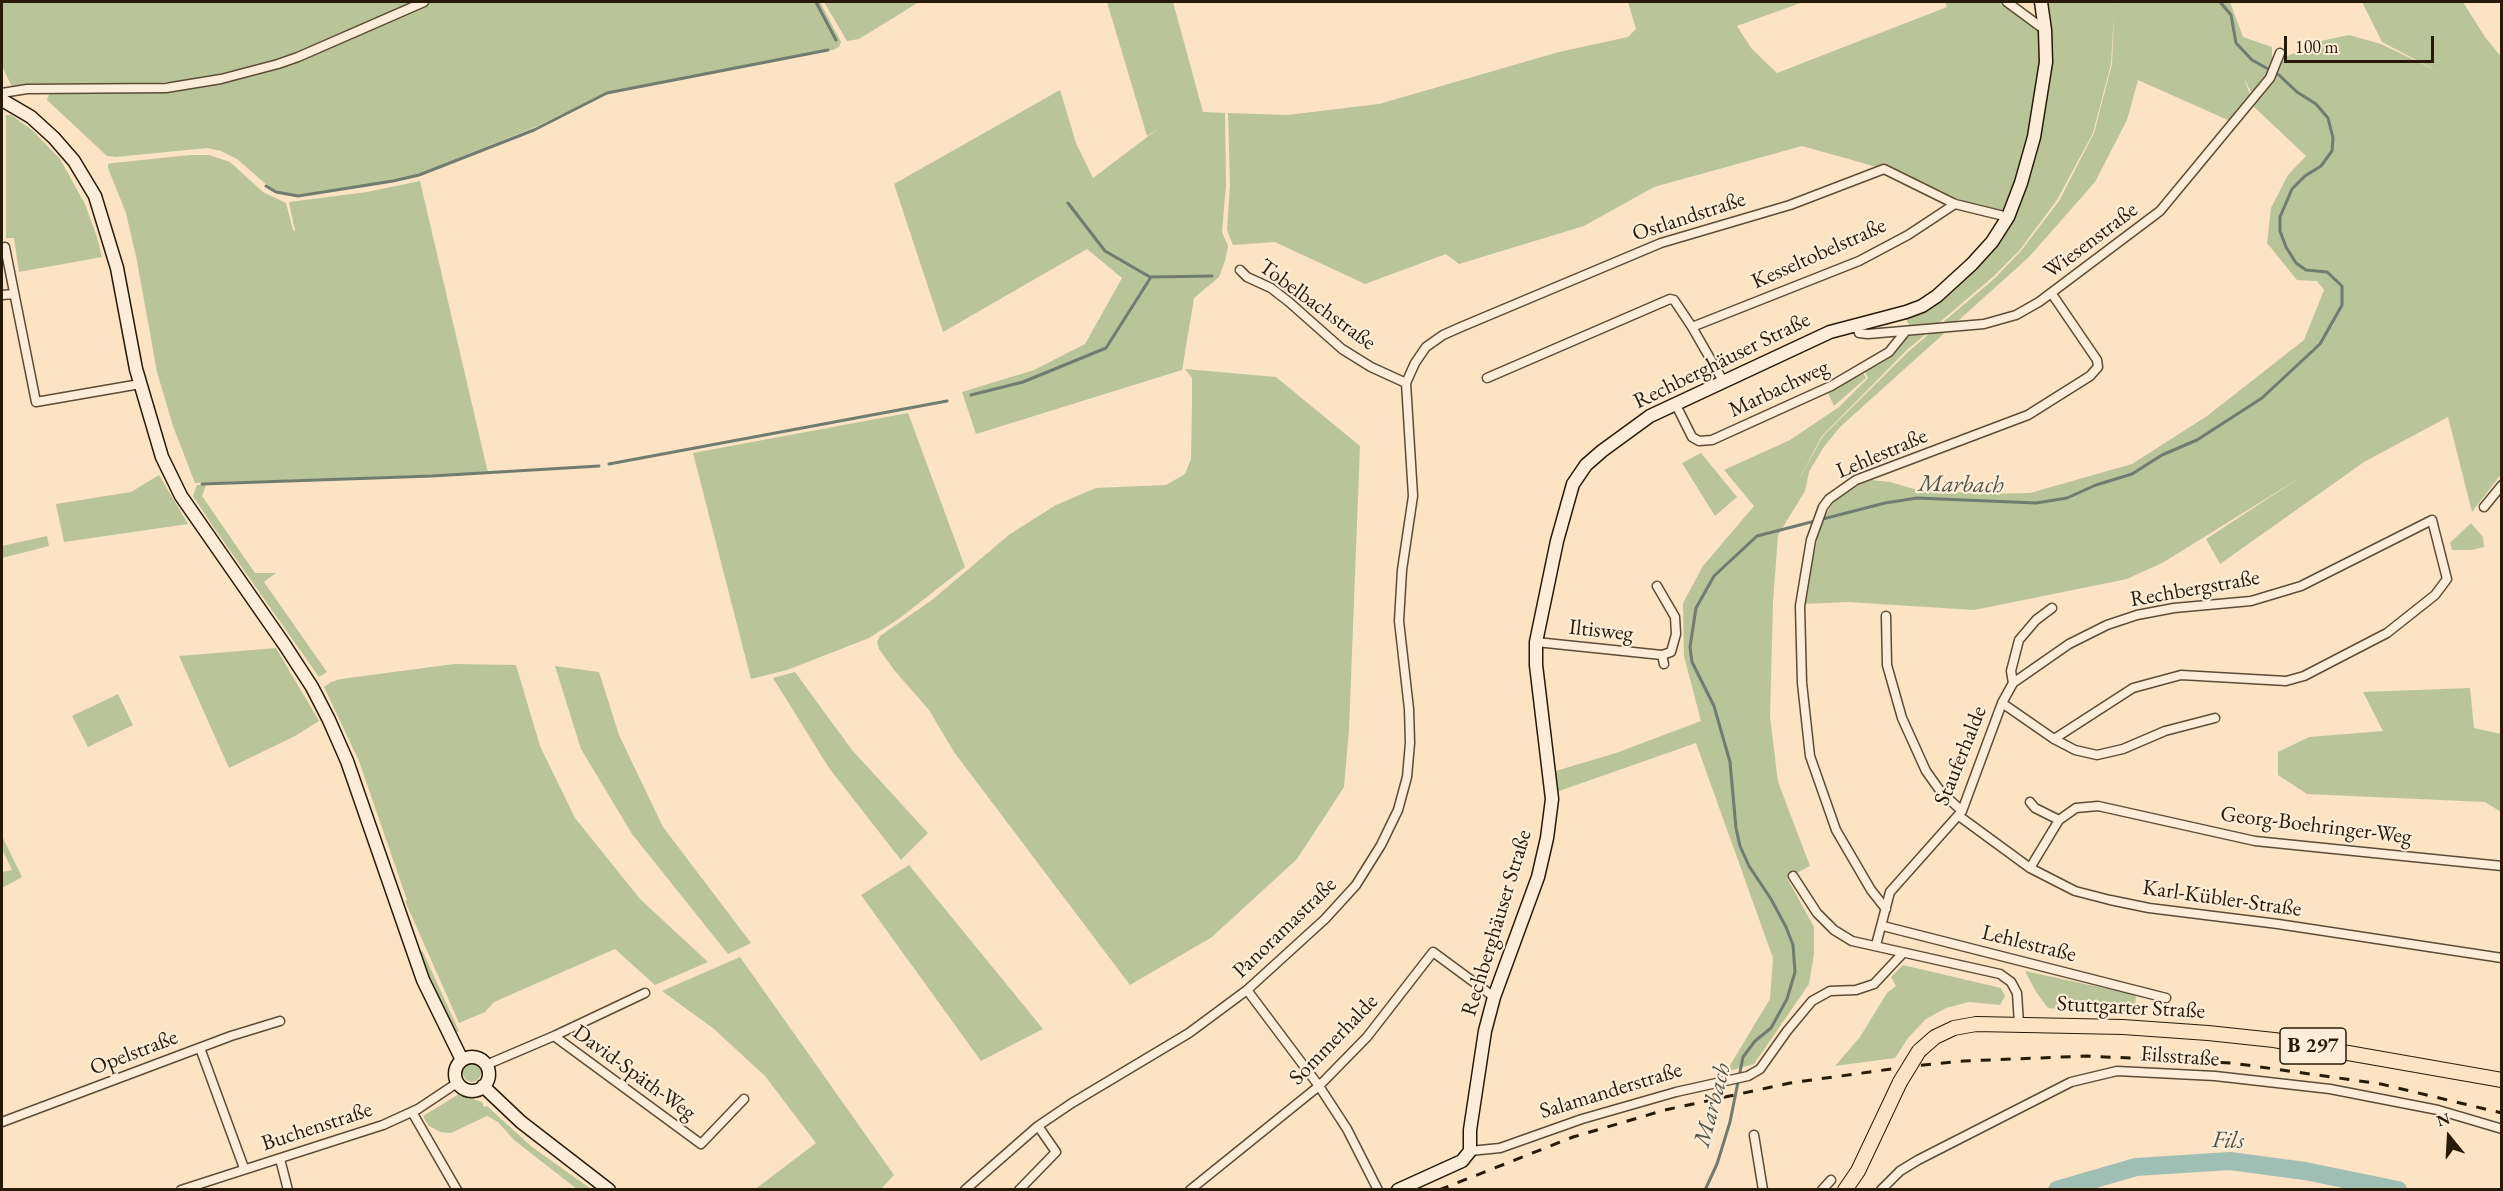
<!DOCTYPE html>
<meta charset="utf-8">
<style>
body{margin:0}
#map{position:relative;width:2503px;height:1191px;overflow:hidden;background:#fbe3c3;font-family:"EB Garamond",serif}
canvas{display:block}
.frame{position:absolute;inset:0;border:3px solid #271a07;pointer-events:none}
.north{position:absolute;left:2419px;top:1107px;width:60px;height:60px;-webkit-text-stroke:4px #fcedd8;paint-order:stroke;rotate:342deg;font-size:16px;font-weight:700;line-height:24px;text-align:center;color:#271a07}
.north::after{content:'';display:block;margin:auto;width:21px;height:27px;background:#271a07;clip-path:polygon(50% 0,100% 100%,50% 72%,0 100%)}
.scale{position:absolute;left:2284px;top:36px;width:150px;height:27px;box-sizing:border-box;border:3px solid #271a07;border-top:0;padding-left:8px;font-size:18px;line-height:21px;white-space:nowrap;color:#271a07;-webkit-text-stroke:4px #fcedd8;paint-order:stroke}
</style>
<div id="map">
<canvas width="2503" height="1191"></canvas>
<div class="frame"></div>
<div class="north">N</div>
<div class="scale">100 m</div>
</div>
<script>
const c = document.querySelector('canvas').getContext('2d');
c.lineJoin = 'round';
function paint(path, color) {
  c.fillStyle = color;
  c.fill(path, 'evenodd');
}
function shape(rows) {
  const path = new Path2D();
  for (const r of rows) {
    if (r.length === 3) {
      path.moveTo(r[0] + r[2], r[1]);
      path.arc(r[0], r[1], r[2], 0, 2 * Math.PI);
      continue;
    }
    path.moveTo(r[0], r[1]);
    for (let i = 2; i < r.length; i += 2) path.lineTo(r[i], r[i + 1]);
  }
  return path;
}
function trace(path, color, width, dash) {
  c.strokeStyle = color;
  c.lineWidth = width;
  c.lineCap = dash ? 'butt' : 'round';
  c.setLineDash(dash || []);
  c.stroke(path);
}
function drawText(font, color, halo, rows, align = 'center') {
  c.font = font + ' "EB Garamond",serif';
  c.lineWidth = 4.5;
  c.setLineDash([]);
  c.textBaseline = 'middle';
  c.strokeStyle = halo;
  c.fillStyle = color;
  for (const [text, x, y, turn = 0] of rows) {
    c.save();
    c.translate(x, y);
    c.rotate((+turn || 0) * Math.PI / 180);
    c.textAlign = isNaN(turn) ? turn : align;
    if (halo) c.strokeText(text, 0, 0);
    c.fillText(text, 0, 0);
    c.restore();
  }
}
paint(shape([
 [2,2,413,2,275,61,198,79,128,86,46,85,12,87,2,66],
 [430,2,820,2,841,42,839,47,833,50,608,92,533,128,418,174,392,181,297,195,276,191,268,186,237,159,221,151,207,148,116,157,107,156,47,100,49,94,174,91,276,68],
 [824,2,919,2,859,39,847,41],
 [1107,2,1173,2,1203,112,1225,113,1226,185,1222,232,1228,246,1225,261,1219,277,1194,298,1182,370,976,434,962,392,1034,370,1085,344,1122,278,1087,249,943,332,894,184,1060,90,1076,143,1093,178,1159,128,1147,136],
 [1628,2,1803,2,1737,26,1751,48,1777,73,1947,7,1945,2,2002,2,2042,31,2042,59,2029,134,2016,181,2004,212,1975,207,1883,164,1877,167,1802,146,1654,187,1584,226,1459,264,1446,254,1365,284,1275,242,1233,245,1227,230,1230,185,1228,113,1287,115,1379,104,1559,52,1628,37,1636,29],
 [2046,2,2114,2,2115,4,2115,2,2230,2,2243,37,2272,47,2272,57,2281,59,2321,41,2349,35,2381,44,2439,72,2382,42,2362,2,2463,2,2485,37,2502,58,2501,474,2472,512,2448,417,2364,462,2220,564,2206,539,2301,477,2164,562,2127,579,1974,610,1848,602,1804,604,1818,535,1825,517,1833,502,1859,485,1871,480,1890,482,1914,489,1984,494,2030,493,2132,464,2207,416,2304,340,2324,290,2317,281,2297,280,2267,243,2271,208,2288,175,2306,156,2251,104,2253,96,2244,78,2251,97,2230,121,2138,80,2127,120,2095,182,2029,257,1840,427,1823,448,1809,472,1805,491,1778,535,1773,602,1770,717,1778,782,1810,866,1787,878,1814,927,1814,954,1809,984,1754,1064,1726,1072,1770,999,1773,958,1696,743,1559,791,1551,811,1549,773,1616,753,1701,721,1684,656,1683,603,1703,566,1754,506,1724,470,1790,440,1839,407,1868,378,1864,370,1891,354,1903,342,1911,329,1906,319,1928,308,2013,220,2027,183,2049,90,2051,29],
 [2114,14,2112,64,2094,133,2059,201,2020,252,1995,278,1909,351,1823,436,1793,491,1822,436,1907,350,1994,276,2019,251,2057,200,2093,133,2111,64],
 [6,115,11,115,32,130,60,159,85,204,97,237,102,257,19,272,14,238,6,238],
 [190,155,209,155,230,162,263,192,286,203,293,230,295,231,289,202,367,192,420,181,488,473,195,483,173,426,157,372,137,261,126,213,108,168,108,164,113,163],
 [1185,369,1276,377,1360,446,1349,730,1344,787,1297,859,1212,937,1130,985,954,752,929,710,894,670,879,649,877,642,880,636,932,600,1010,534,1056,505,1096,488,1166,485,1185,474,1191,459,1192,405,1192,378],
 [1863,373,1866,378,1834,406,1828,393],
 [908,413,965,567,900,618,869,638,787,670,751,679,693,453],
 [1701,453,1737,497,1715,516,1682,463],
 [159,475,188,524,64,542,56,504,131,492],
 [197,485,206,485,202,496,255,573,276,573,264,582,327,672,319,677,212,525,193,496],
 [2471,523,2483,537,2484,547,2472,550,2452,550,2450,543],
 [47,536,49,546,2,558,2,546],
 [276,648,319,721,295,736,229,768,179,656],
 [454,664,516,665,540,746,575,818,640,899,708,962,655,985,615,949,494,1002,485,1012,459,1023,405,901,407,900,359,761,324,687,331,682,341,679],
 [555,666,599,672,619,735,663,827,751,943,728,954,632,834,581,749],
 [795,672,852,750,928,833,901,860,829,768,773,678],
 [2470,688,2474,728,2501,734,2501,812,2485,802,2307,794,2278,775,2278,752,2309,737,2383,731,2363,692],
 [118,694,133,725,88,747,72,716],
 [2,836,22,877,2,888,2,872,12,870,2,849],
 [909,865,1043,1029,981,1061,861,895],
 [418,950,423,952,459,1031,456,1033,446,1016],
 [740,957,894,1175,881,1189,758,1189,758,1187,816,1143,765,1076,714,1029,662,991],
 [1903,965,2001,988,2005,996,2000,1005,1969,1002,1946,1008,1926,1019,1908,1038,1895,1058,1835,1066,1860,1037,1887,993,1896,986,1891,977],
 [2025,971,2136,995,2135,1004,2143,1007,2143,1016,2048,1008,2036,992],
 [472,1073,9],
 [459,1094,482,1102,484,1107,487,1106,532,1147,591,1189,577,1189,514,1140,498,1122,487,1116,451,1133,440,1132,428,1125,423,1116]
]), '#b9c598');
trace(shape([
 [816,2,836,40],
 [266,186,276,192,298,196,393,181,419,175,534,130,607,93,828,50],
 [1068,203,1105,251,1150,277],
 [971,395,1023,382,1106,348,1151,277,1212,276],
 [609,464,947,401],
 [202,484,432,476,599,466],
 [1705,1190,1717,1164,1730,1122,1743,1057,1755,1041,1771,1028,1787,999,1795,972,1793,945,1786,927,1771,899,1749,866,1740,846,1736,828,1730,762,1714,706,1692,662,1690,647,1696,608,1714,576,1757,536,1885,503,1917,498,2036,503,2067,498,2096,485,2132,474,2162,455,2197,440,2262,398,2320,344,2342,305,2342,286,2327,272,2306,270,2296,263,2286,247,2280,231,2280,217,2292,189,2305,176,2321,166,2332,151,2333,138,2328,118,2316,104,2297,92,2279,75,2252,60,2236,43,2231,15,2220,2]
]), '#6f7c6f', 3);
trace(shape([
 [2057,1190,2136,1167,2230,1161,2305,1171,2398,1190]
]), '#9fbeb4', 18);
const street = shape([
 [2007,2,2045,30],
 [2,93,27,89,166,88,221,79,278,64,298,57,424,2],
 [2,248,5,247,36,402,140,384],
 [1240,270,1247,277,1271,288,1289,302,1342,349,1371,367,1406,383],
 [2,295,14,294],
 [1856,324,1859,333,1868,334,1984,324,2016,315,2039,302,2160,211,2270,78,2280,53],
 [1692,327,1859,261,1908,235,1955,204],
 [1487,378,1670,299,1674,300,1692,327,1723,381],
 [1675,403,1692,437,1699,441,1712,440,1831,386,1889,352,1906,331],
 [2484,507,2502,485],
 [1657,586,1675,617,1676,634,1671,652,1662,655,1664,664],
 [1886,616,1887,665,1902,718,1926,771,1941,792,1962,811],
 [1536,642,1662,655],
 [2013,683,2069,644,2107,625,2137,615,2174,608,2251,601,2301,586,2432,520,2447,579,2435,595,2387,633,2304,676,2286,681,2181,675,2133,688,2054,739],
 [2002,703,2054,739,2075,750,2097,755,2123,749,2165,731,2215,718],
 [2030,802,2035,808,2059,820],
 [1959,816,2030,868,2075,891,2110,900,2149,908,2278,924,2502,958],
 [2030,868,2059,820,2076,808,2098,806,2255,841,2502,866],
 [1793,876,1817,913,1834,930,1852,941,2000,974,2011,982,2017,993,2019,1024],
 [1886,909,1871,890,1836,830,1810,756,1802,683,1800,606,1811,540,1823,507,1829,499,1856,480,2028,415,2090,376,2098,367,2097,360,2052,294],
 [1883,926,2166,998],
 [1876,945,1890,892,1962,811,2002,703,2013,683,2011,671,2019,640,2036,620,2052,608],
 [1247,990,1319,1086,1347,1129,1378,1190],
 [554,1036,701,1144,744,1099],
 [200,1048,244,1168],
 [486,1065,554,1036,645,993],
 [412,1112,457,1190],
 [2,1122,231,1036,280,1021],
 [1754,1135,1763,1190],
 [1470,1151,1500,1148,1582,1119,1676,1092,1748,1076,1760,1069,1787,1031,1812,1001,1830,991,1856,990,1874,984,1903,953],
 [280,1159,288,1190],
 [181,1190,383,1125,418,1109,457,1083],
 [965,1190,1038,1126,1072,1103,1189,1033,1247,990,1325,919,1356,885,1381,845,1398,810,1407,777,1410,743,1409,709,1399,621,1402,570,1413,496,1406,383,1415,363,1426,347,1443,335,1461,327,1661,243,1790,205,1884,169,1955,204,2008,217],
 [1019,1190,1056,1152,1038,1126],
 [1190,1190,1319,1086,1367,1037,1433,952,1494,997],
 [1822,1190,1831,1180],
 [1881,1190,1900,1171,1918,1160,2071,1082,2117,1071,2215,1076,2330,1089,2438,1110,2502,1129]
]);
const secondary = shape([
 [2,100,31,117,54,138,74,161,95,196,117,268,136,369,162,457,181,496,284,644,312,687,329,720,347,761,423,980,462,1060],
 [472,1074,17],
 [483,1086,521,1122,609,1190],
 [1398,1190,1462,1161,1470,1151,1470,1130,1485,1031,1494,997,1538,877,1547,838,1552,799,1536,665,1536,642,1557,541,1573,484,1586,465,1602,451,1650,416,1830,332,1906,312,1922,306,1937,296,1972,264,1992,242,2008,217,2021,183,2034,137,2046,62,2045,30,2041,2]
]);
const primary = shape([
 [1919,1051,1935,1037,1954,1028,1976,1024,2123,1027,2208,1033,2274,1040,2502,1080],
 [1845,1190,1858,1171,1900,1082]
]);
trace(street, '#5c4c36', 11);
trace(secondary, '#271a07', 15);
trace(primary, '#271a07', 16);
trace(street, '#fcedd8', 8);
trace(secondary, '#fcedd8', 12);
trace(primary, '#fbe3c3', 14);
trace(shape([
 [1439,1190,1573,1137,1665,1110,1790,1083,1913,1066,1964,1061,2087,1056,2232,1063,2381,1084,2502,1113]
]), '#271a07', 3, [10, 10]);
const primaryBridge = shape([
 [1900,1082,1919,1051]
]);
trace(primaryBridge, '#271a07', 16, []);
trace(primaryBridge, '#fbe3c3', 14);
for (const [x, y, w] of [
 [2313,1046,66]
]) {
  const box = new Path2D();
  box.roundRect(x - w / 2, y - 18, w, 36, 4.5);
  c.fillStyle = '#fcedd8';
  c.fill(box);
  trace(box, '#271a07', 1.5);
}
drawText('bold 21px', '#271a07', null, [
 ["B 297",2313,1046]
]);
drawText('22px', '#271a07', '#fcedd8', [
 ["Ostlandstraße",1689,217,-18],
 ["Wiesenstraße",2091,241,-37],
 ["Kesseltobelstraße",1819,254,-24],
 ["Tobelbachstraße",1317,305,36],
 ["Rechberghäuser Straße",1722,361,-26],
 ["Marbachweg",1779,389,-25],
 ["Lehlestraße",1882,454,-23],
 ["Rechbergstraße",2195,589,-10],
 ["Iltisweg",1601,631,6],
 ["Stauferhalde",1961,756,-68],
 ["Georg-Boehringer-Weg",2316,826,7],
 ["Karl-Kübler-Straße",2222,899,8],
 ["Rechberghäuser Straße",1497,923,-73],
 ["Panoramastraße",1285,928,-44],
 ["Lehlestraße",2029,944,14],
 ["Stuttgarter Straße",2131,1008,3],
 ["Sommerhalde",1334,1040,-46],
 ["Opelstraße",134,1053,-21],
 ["Filsstraße",2180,1057,4],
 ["David-Späth-Weg",634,1073,36],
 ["Salamanderstraße",1611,1091,-17],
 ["Buchenstraße",317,1127,-18]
]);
drawText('italic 24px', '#515344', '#fcedd8', [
 ["Marbach",1961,485,1],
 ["Marbach",1713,1105,-75],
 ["Fils",2228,1141,2]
]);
</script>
